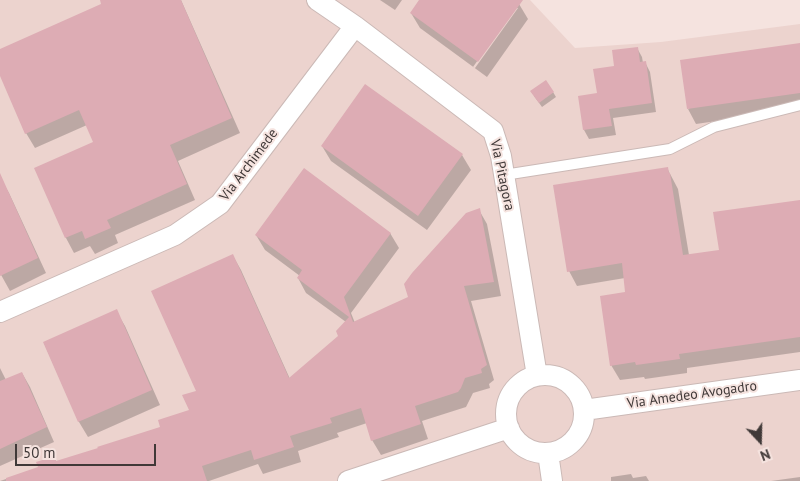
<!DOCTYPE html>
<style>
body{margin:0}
#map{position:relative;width:800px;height:481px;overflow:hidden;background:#f5e3df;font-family:"PT Sans",sans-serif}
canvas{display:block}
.north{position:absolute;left:735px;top:416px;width:50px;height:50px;-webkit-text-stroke:4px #f5e3df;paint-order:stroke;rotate:159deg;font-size:14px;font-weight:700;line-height:20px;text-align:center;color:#403938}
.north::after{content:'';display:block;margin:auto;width:18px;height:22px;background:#403938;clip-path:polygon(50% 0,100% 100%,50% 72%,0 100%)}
.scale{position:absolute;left:15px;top:444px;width:141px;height:22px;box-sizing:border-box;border:2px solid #403938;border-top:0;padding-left:6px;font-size:15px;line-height:18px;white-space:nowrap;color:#403938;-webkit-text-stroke:4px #f5e3df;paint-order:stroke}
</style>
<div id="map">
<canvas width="800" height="481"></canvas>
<div class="north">N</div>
<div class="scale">50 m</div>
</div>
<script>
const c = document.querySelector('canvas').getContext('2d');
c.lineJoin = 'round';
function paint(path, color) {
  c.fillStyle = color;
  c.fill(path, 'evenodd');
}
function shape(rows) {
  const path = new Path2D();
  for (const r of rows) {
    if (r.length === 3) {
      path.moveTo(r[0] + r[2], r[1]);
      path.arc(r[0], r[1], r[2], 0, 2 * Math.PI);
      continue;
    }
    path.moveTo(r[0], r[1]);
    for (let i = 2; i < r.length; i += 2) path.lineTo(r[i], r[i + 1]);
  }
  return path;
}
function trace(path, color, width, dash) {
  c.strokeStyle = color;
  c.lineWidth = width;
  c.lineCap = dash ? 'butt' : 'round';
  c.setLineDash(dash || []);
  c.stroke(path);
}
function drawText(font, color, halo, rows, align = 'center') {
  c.font = font + ' "PT Sans",sans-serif';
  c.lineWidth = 4;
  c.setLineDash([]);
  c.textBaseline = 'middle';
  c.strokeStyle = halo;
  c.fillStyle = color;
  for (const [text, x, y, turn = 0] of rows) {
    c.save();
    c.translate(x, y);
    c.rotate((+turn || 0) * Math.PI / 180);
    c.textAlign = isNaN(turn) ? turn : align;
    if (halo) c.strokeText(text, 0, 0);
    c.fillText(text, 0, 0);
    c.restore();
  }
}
paint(shape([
 [0,0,530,0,575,48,661,42,800,24,800,481,0,481]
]), '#ecd3ce');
paint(shape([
 [101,0,181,0,240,133,178,161,195,200,115,235,118,243,95,254,90,246,74,253,66,238,36,169,95,143,87,125,35,148,26,133,0,73,0,50,103,5],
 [380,0,402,0,395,10],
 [421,0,513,0,519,4,528,19,487,77,420,28,411,13],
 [515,8,518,8,475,68,473,67],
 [800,44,800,109,696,124,688,109],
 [637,48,642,57,643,63,645,62,650,72,656,112,613,118,616,135,589,139,584,130,599,94,616,67],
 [553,92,556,97,542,107,534,96],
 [322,146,462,155,471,170,427,230,331,161],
 [667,168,678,189,689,255,720,251,800,201,800,352,687,368,687,373,645,379,644,377,620,380,611,365,627,293,625,278,577,286,569,271],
 [0,178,9,193,46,273,10,291,0,273],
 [479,210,487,224,501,296,471,301,494,380,489,384,490,388,473,393,466,407,422,421,428,439,381,455,372,440,367,423,337,433,339,437,298,451,301,462,263,474,258,464,209,481,0,481,39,468,54,457,57,463,162,427,190,411,198,391,233,256,241,270,290,379,340,336,346,322,306,293,298,278,300,276,265,250,256,235,390,233,399,248,351,313,355,323,410,298],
 [116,311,125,326,160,405,88,437,79,422,44,343],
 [0,368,6,380,22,373,30,387,54,442,0,466],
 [631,474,633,478,646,476,649,481,611,481,611,477],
 [800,477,800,481,771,481]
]), '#0003');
paint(shape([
 [100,0,181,0,232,118,170,145,187,184,107,220,111,228,85,239,82,231,65,238,34,168,93,142,79,110,25,134,0,76,0,49,101,4],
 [419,0,523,0,478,62,410,13],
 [800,43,800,93,687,109,680,60],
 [638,47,640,62,646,61,652,103,609,109,612,126,583,130,578,96,597,93,593,69,614,66,612,50],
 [546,80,554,92,539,103,530,91],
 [365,84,463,154,418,216,321,146],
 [668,167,669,173,670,173,683,255,719,250,713,212,800,200,800,337,679,354,680,359,636,365,635,362,610,366,600,296,625,292,622,263,567,272,553,185],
 [304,168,391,233,344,297,353,322,408,297,404,284,412,273,466,213,480,208,494,282,464,286,487,365,481,369,482,373,465,378,461,388,458,392,415,406,421,424,371,441,361,408,330,418,332,423,290,436,294,447,254,460,251,450,202,466,207,481,6,481,6,478,38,467,36,462,55,456,56,461,98,448,97,447,160,427,158,420,189,410,182,395,196,391,151,291,233,254,289,378,338,336,336,331,349,317,297,278,302,270,255,235],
 [0,173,38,258,0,276],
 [117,309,152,390,78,422,43,342],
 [22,372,47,427,0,449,0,381]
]), '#ddacb4');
const service = shape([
 [504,175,670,149,714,127,800,105]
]);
const minor = shape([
 [317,0,355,26,493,131,501,156,537,376],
 [0,312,175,235,220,204,355,26],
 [545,414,39],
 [584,410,800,380],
 [548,453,552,481],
 [348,481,509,428]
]);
trace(service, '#cbb9b6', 12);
trace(minor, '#cbb9b6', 22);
trace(service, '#fff', 10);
trace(minor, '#fff', 20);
drawText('14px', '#403938', '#f5e3df', [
 ["Via Archimede",249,165,-53],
 ["Via Pitagora",502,175,78],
 ["Via Amedeo Avogadro",692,395,-8]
]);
</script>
